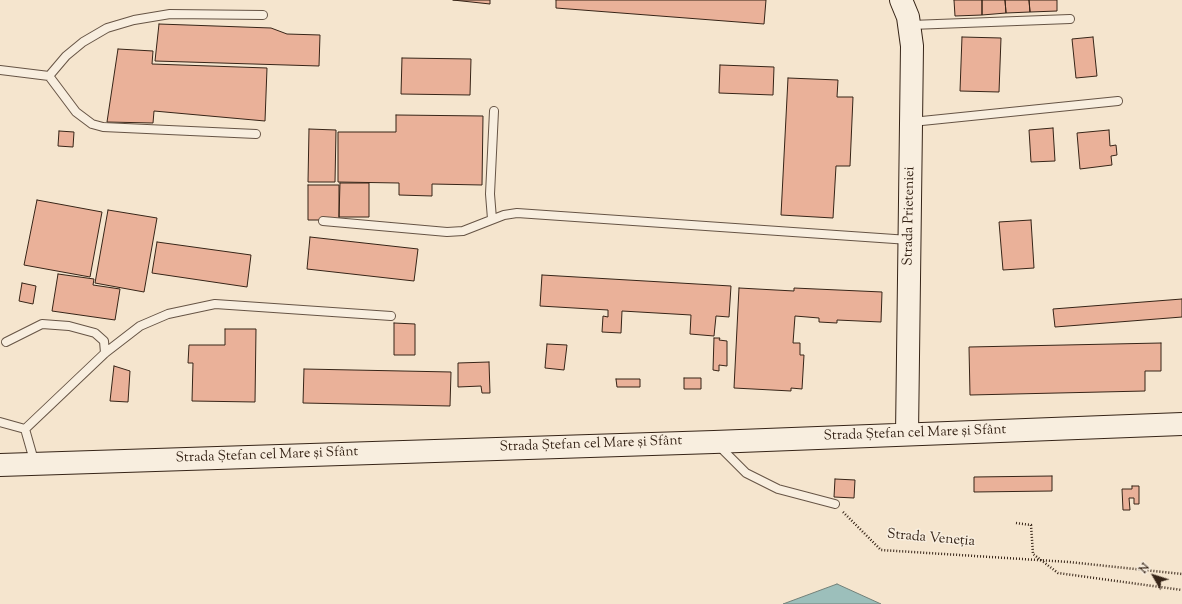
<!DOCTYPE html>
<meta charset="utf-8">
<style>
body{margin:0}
#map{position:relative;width:1182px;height:604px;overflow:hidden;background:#f5e5ce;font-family:"Sorts Mill Goudy",serif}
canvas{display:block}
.north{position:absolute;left:1134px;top:556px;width:40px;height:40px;-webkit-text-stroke:3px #f8eedf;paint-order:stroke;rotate:309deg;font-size:11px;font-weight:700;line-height:16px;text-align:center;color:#362417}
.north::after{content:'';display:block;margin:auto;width:14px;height:18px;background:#362417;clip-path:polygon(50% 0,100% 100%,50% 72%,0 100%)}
</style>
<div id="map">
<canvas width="1182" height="604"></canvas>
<div class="north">N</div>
</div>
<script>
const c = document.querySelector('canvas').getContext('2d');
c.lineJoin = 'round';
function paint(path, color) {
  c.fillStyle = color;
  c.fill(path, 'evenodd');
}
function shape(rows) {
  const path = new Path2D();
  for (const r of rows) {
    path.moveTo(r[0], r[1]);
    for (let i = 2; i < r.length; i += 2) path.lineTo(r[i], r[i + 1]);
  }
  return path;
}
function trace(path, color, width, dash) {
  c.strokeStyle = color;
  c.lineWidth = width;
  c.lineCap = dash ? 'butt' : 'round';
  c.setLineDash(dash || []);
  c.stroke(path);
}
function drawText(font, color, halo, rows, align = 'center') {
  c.font = font + ' "Sorts Mill Goudy",serif';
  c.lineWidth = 3;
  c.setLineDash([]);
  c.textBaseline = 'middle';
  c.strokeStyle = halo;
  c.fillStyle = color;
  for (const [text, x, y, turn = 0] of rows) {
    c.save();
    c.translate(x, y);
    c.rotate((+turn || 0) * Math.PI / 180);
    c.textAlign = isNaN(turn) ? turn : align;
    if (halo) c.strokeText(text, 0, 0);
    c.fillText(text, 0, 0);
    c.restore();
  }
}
const water = shape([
 [837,584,881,604,783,604,837,584]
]);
paint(water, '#9cbfbb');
trace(water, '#738179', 1);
const building = shape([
 [453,0,490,0,490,4,453,0],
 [556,0,766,0,764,24,556,8,556,0],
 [954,0,982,0,982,15,955,16,954,0],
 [982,0,1005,0,1006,13,982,15,982,0],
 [1005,0,1029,0,1030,12,1006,13,1005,0],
 [1029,0,1057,0,1057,11,1030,12,1029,0],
 [159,24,271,28,287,34,320,35,319,66,155,61,159,24],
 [962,37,1001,38,999,92,960,91,962,37],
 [1093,37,1097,76,1076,78,1072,39,1093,37],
 [118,49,153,51,152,64,267,68,265,121,154,111,153,123,107,122,118,49],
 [402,58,471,59,470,95,401,94,402,58],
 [720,65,774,67,773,95,719,93,720,65],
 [788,78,838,80,837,97,853,97,850,166,836,166,833,218,781,215,788,78],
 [396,115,483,116,482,185,432,184,432,196,399,195,399,183,338,182,338,132,396,132,396,115],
 [1053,128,1055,161,1031,162,1029,130,1053,128],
 [309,129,336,130,335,182,308,182,309,129],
 [1109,130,1110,146,1116,145,1117,155,1111,156,1112,165,1080,169,1077,133,1109,130],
 [59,131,74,132,73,147,58,146,59,131],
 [340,183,369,183,369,217,339,217,340,183],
 [308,185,339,185,339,220,308,220,308,185],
 [37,200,102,212,90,277,24,265,37,200],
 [108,210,157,218,144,292,95,283,108,210],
 [1031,220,1034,268,1003,270,999,222,1031,220],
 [310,237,418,249,414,281,307,269,310,237],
 [157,242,251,255,247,287,152,273,157,242],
 [58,274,94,279,93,285,120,289,115,320,52,311,58,274],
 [542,275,731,286,729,317,716,316,714,336,690,334,691,315,622,311,621,333,602,332,603,316,608,317,608,310,540,306,542,275],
 [22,283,36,286,33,304,19,301,22,283],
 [739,288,794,291,794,288,882,292,881,322,837,320,837,323,819,322,819,318,795,316,793,343,800,343,800,355,804,355,802,389,791,388,791,391,734,388,739,288],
 [1182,299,1182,317,1055,327,1053,309,1182,299],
 [394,323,415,324,415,355,394,355,394,323],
 [225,329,256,329,255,402,192,401,193,363,188,363,189,345,225,345,225,329],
 [714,338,720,338,719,340,727,341,727,366,719,365,719,371,713,370,714,338],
 [1161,343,1161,371,1145,371,1145,391,970,395,969,347,1161,343],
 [547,344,567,345,564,370,545,368,547,344],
 [489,362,490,393,482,393,481,386,458,387,458,363,489,362],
 [114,366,130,371,128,402,110,401,114,366],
 [304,369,451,372,450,406,303,403,304,369],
 [684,378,701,378,701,389,684,389,684,378],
 [616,379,640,379,640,387,617,387,616,379],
 [1052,476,1052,491,974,492,974,477,1052,476],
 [835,479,855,480,854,498,834,497,835,479],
 [1132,486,1139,486,1139,504,1134,504,1134,498,1129,498,1130,510,1123,510,1122,489,1132,489,1132,486]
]);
paint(building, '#eab199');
trace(building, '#362417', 1);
const lane = shape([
 [911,25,1070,19],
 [0,70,49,76,76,112,92,124,103,127,256,134],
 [49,76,66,56,83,42,107,28,134,20,170,14,263,15],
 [912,122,1118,101],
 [492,219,490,194,494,111],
 [323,221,447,232,463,231,504,215,517,213,909,240],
 [6,342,42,324,69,326,95,333,104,341,105,353],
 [0,422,25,429],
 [719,446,746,473,778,489,835,504],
 [35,464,25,429,105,353,140,326,168,314,215,304,391,316]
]);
const secondary = shape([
 [901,0,908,17,912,46,907,434],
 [0,465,714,442,1182,424]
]);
trace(lane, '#665445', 10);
trace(secondary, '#362417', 24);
trace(shape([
 [843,512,881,550,1069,562,1182,574],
 [1016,523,1031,525,1033,554,1058,573,1182,590]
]), '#362417', 2.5, [1, 2]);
trace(lane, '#f8eedf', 8);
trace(secondary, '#f8eedf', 22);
drawText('14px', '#362417', '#f8eedf', [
 ["Strada Prieteniei",910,216,-89],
 ["Strada Ștefan cel Mare și Sfânt",915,434,-2],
 ["Strada Ștefan cel Mare și Sfânt",591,445,-2],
 ["Strada Ștefan cel Mare și Sfânt",267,456,-2],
 ["Strada Veneția",931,539,5]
]);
</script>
